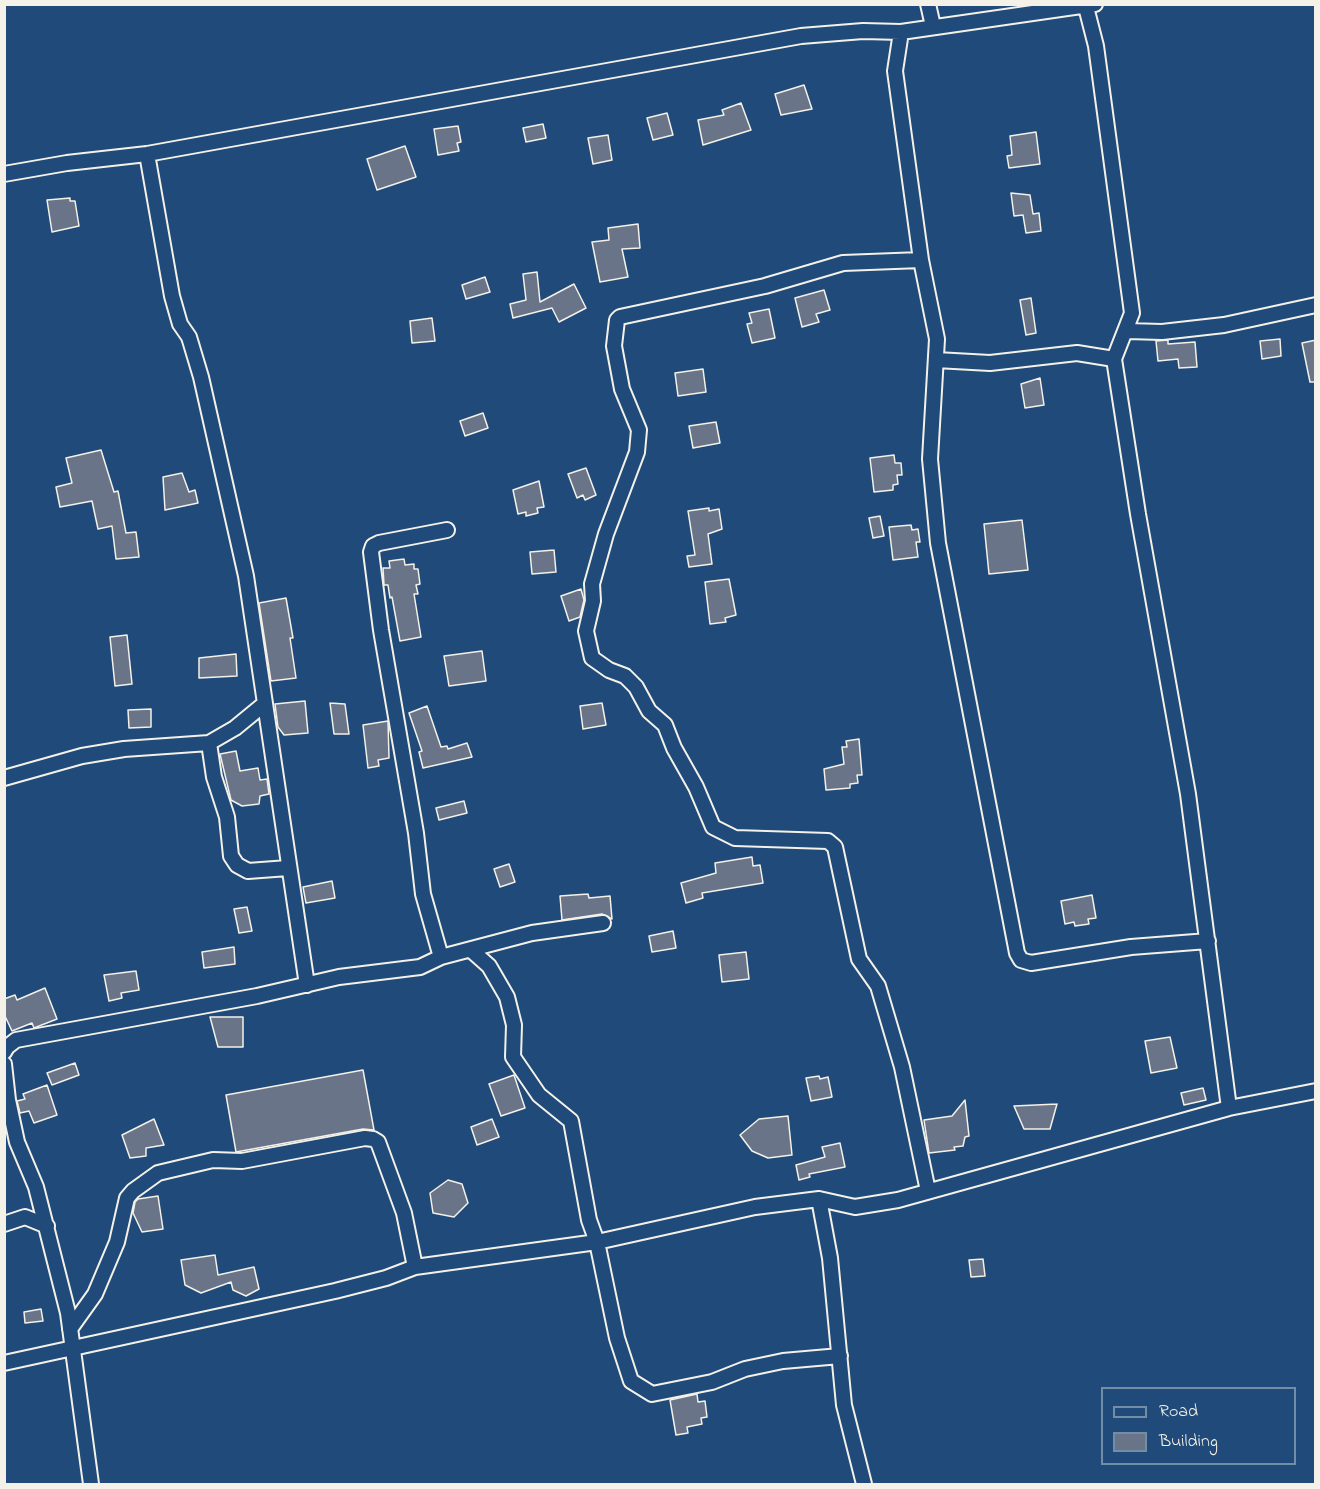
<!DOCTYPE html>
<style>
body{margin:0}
#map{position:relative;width:1320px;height:1489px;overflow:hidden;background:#1f4a7a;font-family:"Indie Flower",sans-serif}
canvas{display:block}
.frame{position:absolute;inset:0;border:6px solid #f4f1e8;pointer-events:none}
.legend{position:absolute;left:1101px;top:1387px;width:195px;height:78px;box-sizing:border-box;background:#1f4a7a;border:2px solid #748da6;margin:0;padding:8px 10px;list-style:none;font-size:18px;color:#f4f1e8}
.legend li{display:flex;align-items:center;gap:12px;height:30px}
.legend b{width:30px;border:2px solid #748da6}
</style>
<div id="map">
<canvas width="1320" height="1489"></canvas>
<div class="frame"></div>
<ul class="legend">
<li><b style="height:8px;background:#1f4a7a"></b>Road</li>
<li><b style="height:16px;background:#697488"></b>Building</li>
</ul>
</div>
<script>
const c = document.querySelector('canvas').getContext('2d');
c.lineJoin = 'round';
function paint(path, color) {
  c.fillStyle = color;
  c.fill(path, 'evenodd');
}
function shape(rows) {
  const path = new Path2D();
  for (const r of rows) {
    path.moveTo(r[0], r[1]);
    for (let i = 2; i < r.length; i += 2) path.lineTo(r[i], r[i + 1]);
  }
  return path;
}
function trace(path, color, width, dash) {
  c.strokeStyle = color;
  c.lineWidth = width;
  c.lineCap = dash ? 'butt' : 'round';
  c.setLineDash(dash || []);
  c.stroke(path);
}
const building = shape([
 [804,85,812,109,781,115,775,94,804,85],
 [741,103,751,130,703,145,698,120,724,115,722,110,741,103],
 [667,113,673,135,653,140,647,118,667,113],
 [543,124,546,138,526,142,523,128,543,124],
 [458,126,461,142,457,143,459,151,438,155,434,129,458,126],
 [1036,132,1040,164,1009,168,1007,156,1012,155,1010,136,1036,132],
 [608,135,612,160,593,164,588,138,608,135],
 [405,146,416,177,377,190,367,159,405,146],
 [1011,193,1030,195,1033,214,1039,213,1041,231,1026,233,1023,215,1014,216,1011,193],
 [70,198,70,201,75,201,79,226,52,232,47,200,70,198],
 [638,224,640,248,622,249,628,277,600,282,592,242,609,240,608,228,638,224],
 [537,272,540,302,574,284,586,308,559,322,552,308,513,318,510,304,526,300,523,274,537,272],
 [485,277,490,292,466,299,462,285,485,277],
 [824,290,830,310,816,314,819,322,802,327,795,298,824,290],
 [1031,298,1036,333,1026,335,1020,300,1031,298],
 [769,309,775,338,752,343,747,324,752,323,749,313,769,309],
 [432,318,435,341,412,343,410,321,432,318],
 [1280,339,1281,356,1262,359,1260,341,1280,339],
 [1168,340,1168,344,1195,342,1197,367,1179,368,1178,359,1158,361,1156,341,1168,340],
 [1316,340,1316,382,1310,382,1302,343,1316,340],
 [703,369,706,392,678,396,675,373,703,369],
 [1040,378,1044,405,1025,408,1021,384,1040,378],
 [483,413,488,428,465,436,460,421,483,413],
 [716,422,720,443,693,448,689,426,716,422],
 [101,450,114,492,118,491,126,533,136,532,139,557,116,559,112,526,98,529,92,501,60,507,56,487,72,483,66,458,101,450],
 [894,455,895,463,901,463,902,475,897,475,898,484,893,485,893,490,874,492,870,458,894,455],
 [586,468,596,495,585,500,583,495,577,498,568,474,586,468],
 [182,473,189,492,195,490,198,503,165,510,163,477,182,473],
 [539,481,544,507,537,508,538,513,526,516,526,512,518,514,513,490,539,481],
 [709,508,709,511,719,509,722,529,708,534,712,564,689,567,687,556,695,555,688,511,709,508],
 [880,516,884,536,873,538,869,518,880,516],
 [1022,520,1028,570,989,574,984,524,1022,520],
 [911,525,912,530,918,529,920,542,916,542,918,557,893,560,889,527,911,525],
 [554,550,556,572,532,574,530,552,554,550],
 [404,559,405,565,414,564,414,569,418,569,420,584,416,585,418,594,414,594,421,637,400,641,392,597,390,598,388,585,384,585,383,568,390,568,389,561,404,559],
 [729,579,736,615,725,618,726,622,710,624,705,582,729,579],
 [581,589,584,600,580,617,569,621,561,596,581,589],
 [286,598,293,638,290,638,296,678,271,681,259,603,286,598],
 [127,635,132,684,115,686,110,637,127,635],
 [482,651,486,681,449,686,444,656,482,651],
 [236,654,237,676,199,678,199,658,236,654],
 [305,701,308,733,284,735,278,727,275,704,305,701],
 [330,703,345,704,349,734,334,734,330,703],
 [602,703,606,725,583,729,580,706,602,703],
 [427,706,441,747,447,746,448,749,467,743,472,757,423,768,419,752,422,751,409,713,427,706],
 [151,709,151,727,129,728,128,710,151,709],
 [388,721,389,758,378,760,379,766,368,768,363,725,388,721],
 [859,739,862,775,857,775,858,783,850,784,850,788,826,790,824,769,844,764,842,747,847,747,846,741,859,739],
 [236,751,240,771,258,768,260,780,267,779,269,794,260,796,259,804,242,806,231,800,220,754,236,751],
 [464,801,467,813,439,820,436,808,464,801],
 [752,857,753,866,760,865,763,883,702,893,703,898,686,903,681,883,716,873,715,863,752,857],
 [509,864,515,882,500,887,494,869,509,864],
 [332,881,335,898,306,903,303,887,332,881],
 [588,894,589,898,610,896,612,919,602,914,562,920,560,896,588,894],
 [1092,895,1096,918,1088,919,1089,924,1075,926,1074,922,1065,924,1061,901,1092,895],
 [247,907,252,931,239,933,234,909,247,907],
 [673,931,676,948,652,952,649,936,673,931],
 [234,947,235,964,204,968,202,952,234,947],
 [746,952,749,979,722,982,719,955,746,952],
 [136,971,139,990,121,993,122,998,109,1001,104,975,136,971],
 [45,988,57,1019,34,1028,32,1023,12,1031,4,1014,4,999,15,995,17,1000,45,988],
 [210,1017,243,1017,243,1047,218,1047,210,1017],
 [1170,1037,1177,1068,1151,1073,1145,1041,1170,1037],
 [75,1063,79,1075,52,1085,47,1073,75,1063],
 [363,1070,374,1130,363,1129,236,1152,226,1095,363,1070],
 [514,1075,525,1108,501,1116,489,1084,514,1075],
 [819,1076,820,1079,828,1077,832,1097,811,1101,806,1078,819,1076],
 [47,1085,57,1115,34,1123,29,1111,20,1113,17,1101,25,1099,23,1094,47,1085],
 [1203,1088,1206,1100,1184,1105,1181,1093,1203,1088],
 [965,1100,969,1136,965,1137,963,1146,954,1147,955,1150,929,1153,924,1120,952,1116,965,1100],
 [1057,1104,1050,1129,1024,1129,1014,1106,1057,1104],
 [788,1116,792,1155,768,1158,752,1151,740,1135,759,1119,788,1116],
 [154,1119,164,1145,146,1148,146,1156,130,1158,122,1135,154,1119],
 [492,1119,499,1137,477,1145,471,1127,492,1119],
 [840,1143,845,1167,809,1174,810,1177,799,1180,796,1165,825,1157,822,1147,840,1143],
 [448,1180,462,1184,468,1203,454,1217,433,1213,430,1193,448,1180],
 [158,1196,163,1229,142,1232,133,1213,135,1202,138,1199,158,1196],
 [215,1255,218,1275,254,1267,259,1289,246,1296,233,1290,231,1282,201,1293,185,1285,181,1260,215,1255],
 [983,1259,985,1276,971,1277,969,1260,983,1259],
 [41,1309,43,1321,25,1323,24,1312,41,1309],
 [697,1394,698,1402,705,1401,707,1417,701,1418,702,1424,687,1427,688,1433,676,1435,670,1400,697,1394]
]);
paint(building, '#697488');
trace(building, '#f4f1e8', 1.5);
const minor = shape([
 [928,4,933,26],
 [1086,7,1096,46,1132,313,1114,359],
 [901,32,895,71,921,260,937,339,930,459,938,543,1017,953,1021,960,1031,963,1131,947,1208,941],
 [147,154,172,296,180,324,189,337,201,377,246,576,307,985],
 [4,174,67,163,147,154,801,36,863,31,901,32,1095,4],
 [921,260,843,263,765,286,620,317,617,320,614,346,622,389,639,430,637,452,606,534,592,584,593,601,586,631,592,658,609,670,625,676,636,687,649,711,665,725,674,748,696,787,713,827,735,838,828,841,835,847,859,959,878,986,902,1067,928,1191],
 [1127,331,1162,332,1224,325,1316,305],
 [936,360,990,363,1077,353,1114,359,1138,514,1188,794,1229,1108],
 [209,743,214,777,227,817,231,856,237,865,248,871,288,868],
 [4,778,82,756,124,749,209,743,235,728,263,705],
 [471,950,489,966,507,997,514,1025,513,1057,539,1095,571,1121,589,1220,597,1242,617,1338,631,1381,652,1394,712,1382,745,1369,783,1361,840,1356],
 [441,957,423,894,416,833,381,630,371,552,373,546,379,543,447,530],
 [4,1052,7,1047,16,1040,257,996,339,977,420,967,441,957,532,933,603,923],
 [4,1064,8,1100,17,1142,36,1187,68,1313,91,1484],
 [819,1199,830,1258,844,1405,864,1484],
 [4,1224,25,1217,47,1226],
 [70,1329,95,1294,117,1242,127,1198,133,1191,158,1173,213,1160,242,1161,365,1138,373,1139,378,1142,404,1213,415,1267],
 [4,1363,335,1291,386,1278,415,1267,597,1242,755,1207,819,1199,855,1207,898,1200,1229,1108,1316,1091]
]);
trace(minor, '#f4f1e8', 18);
trace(minor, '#1f4a7a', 14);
</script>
